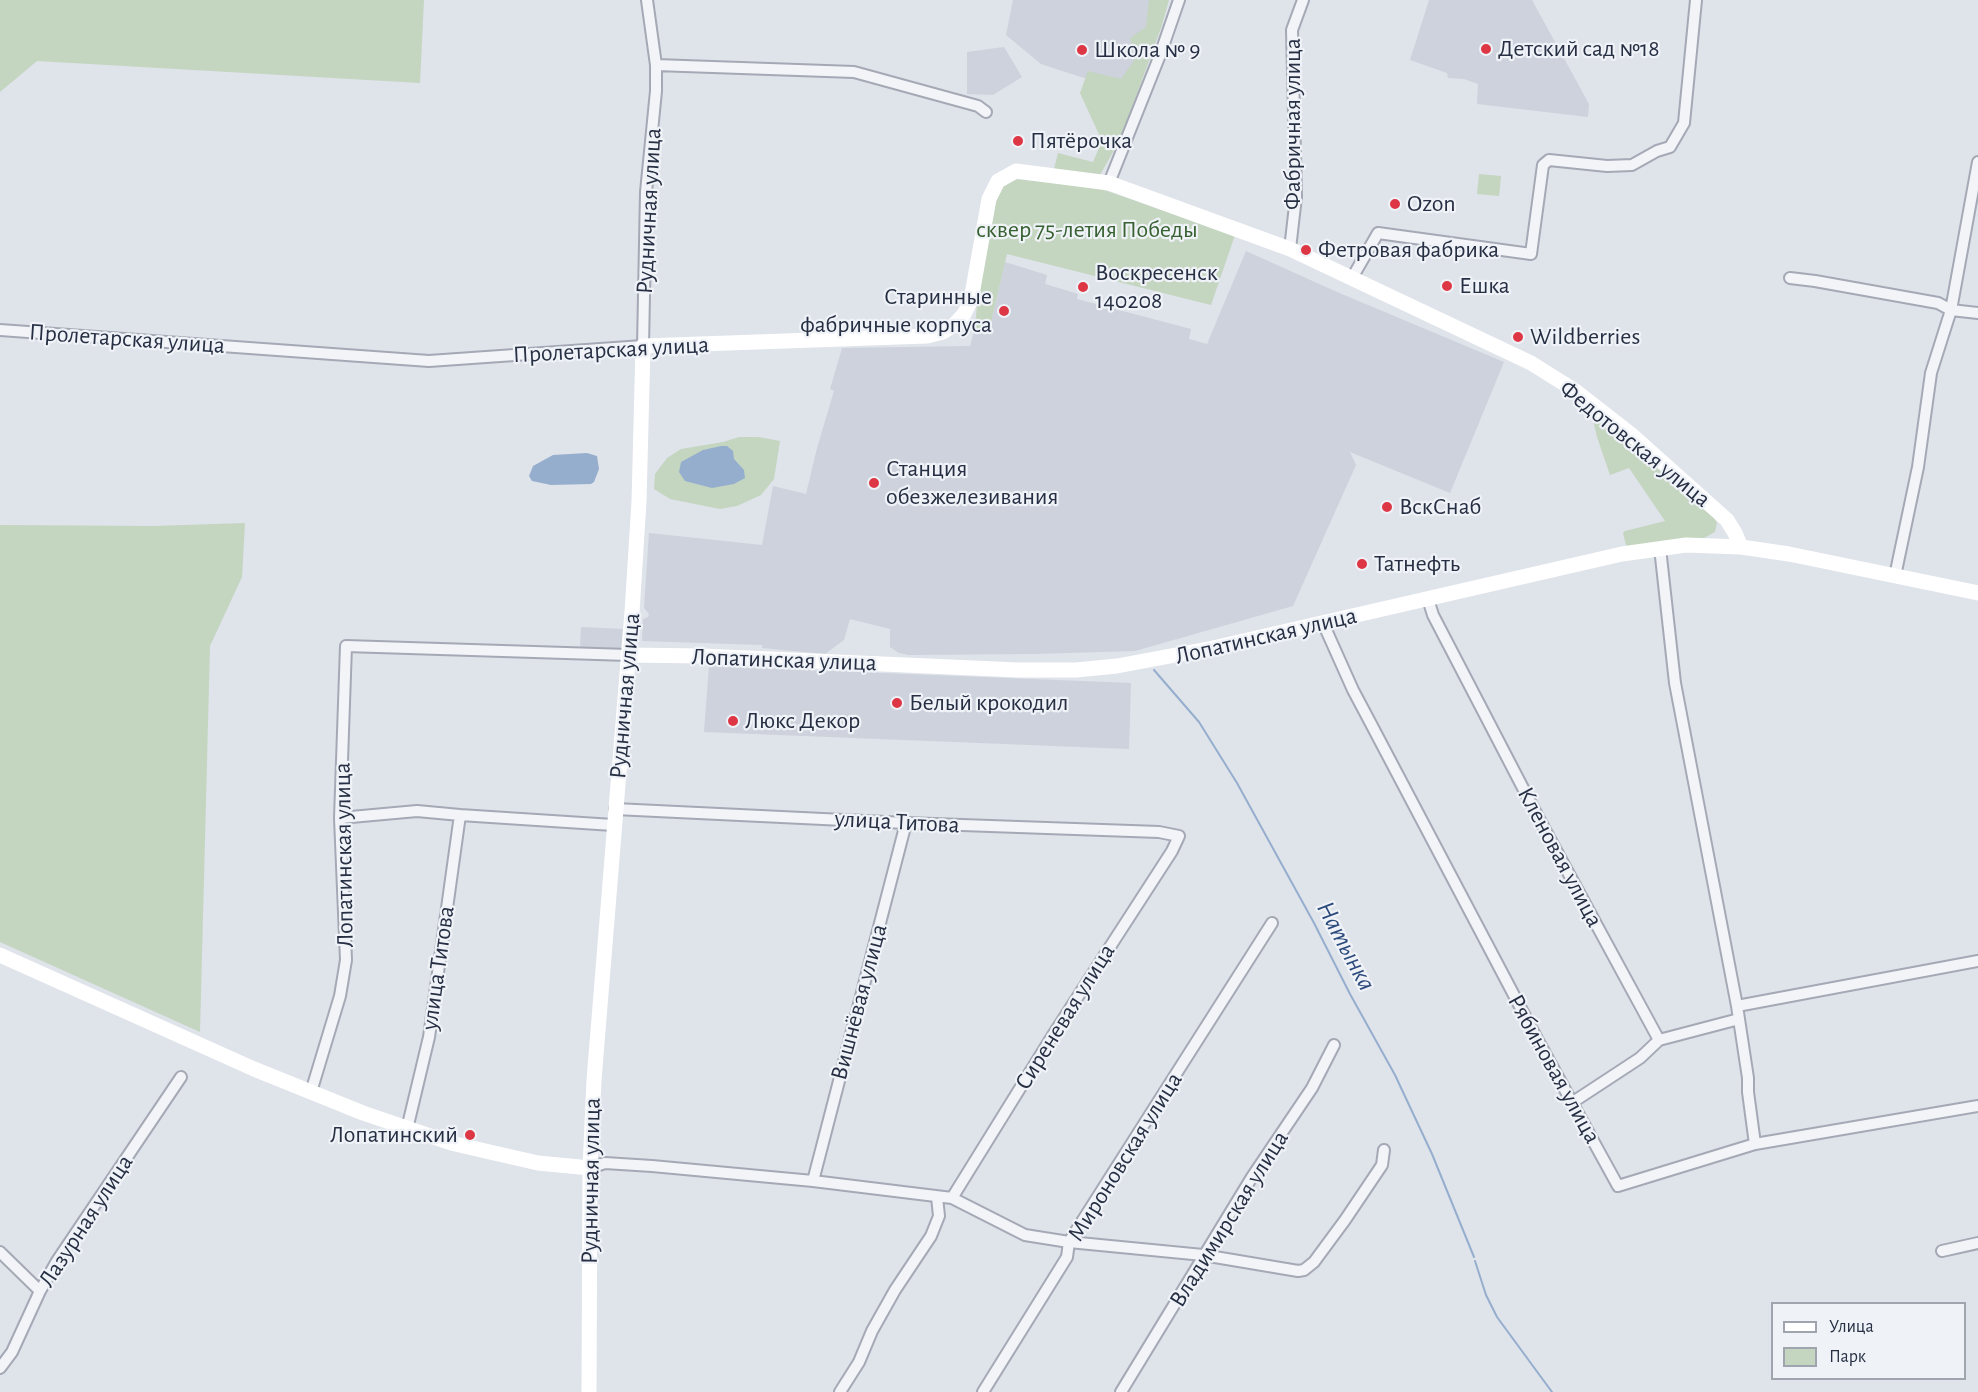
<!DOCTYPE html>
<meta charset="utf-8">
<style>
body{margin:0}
#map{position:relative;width:1978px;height:1392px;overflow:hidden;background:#dfe3ea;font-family:"Alegreya Sans",sans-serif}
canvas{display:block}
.legend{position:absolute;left:1771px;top:1302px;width:195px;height:78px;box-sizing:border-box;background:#eff2f7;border:2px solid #9fa4af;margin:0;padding:8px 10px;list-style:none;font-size:18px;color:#262f43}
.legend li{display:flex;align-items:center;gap:12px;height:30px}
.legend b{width:30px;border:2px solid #9fa4af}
</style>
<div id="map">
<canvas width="1978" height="1392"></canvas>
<ul class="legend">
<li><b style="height:8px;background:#fff"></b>Улица</li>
<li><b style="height:16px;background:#c4d5c0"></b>Парк</li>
</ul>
</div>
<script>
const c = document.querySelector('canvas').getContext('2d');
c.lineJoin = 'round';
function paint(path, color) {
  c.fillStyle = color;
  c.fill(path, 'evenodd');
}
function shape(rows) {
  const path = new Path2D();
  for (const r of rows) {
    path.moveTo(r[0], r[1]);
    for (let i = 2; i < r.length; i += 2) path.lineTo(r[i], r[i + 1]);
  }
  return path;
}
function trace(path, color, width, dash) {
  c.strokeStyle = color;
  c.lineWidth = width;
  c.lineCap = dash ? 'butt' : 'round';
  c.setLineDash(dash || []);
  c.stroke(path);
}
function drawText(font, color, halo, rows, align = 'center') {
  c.font = font + ' "Alegreya Sans",sans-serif';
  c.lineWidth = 4.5;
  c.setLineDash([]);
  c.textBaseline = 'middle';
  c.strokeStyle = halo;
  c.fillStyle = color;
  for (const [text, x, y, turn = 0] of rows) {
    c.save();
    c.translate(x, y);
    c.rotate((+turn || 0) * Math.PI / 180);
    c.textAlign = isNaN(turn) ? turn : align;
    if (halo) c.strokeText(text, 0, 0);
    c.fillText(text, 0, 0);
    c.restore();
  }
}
paint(shape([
 [1013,0,1156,0,1127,92,1041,64,1006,35],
 [1429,0,1532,0,1589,104,1588,117,1477,104,1478,84,1464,79,1448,78,1447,73,1410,60],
 [1004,47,1022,77,993,95,967,94,967,52],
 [1246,251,1337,292,1504,362,1450,493,1350,452,1356,465,1293,606,1135,651,1034,654,909,655,899,653,890,647,890,629,850,619,844,640,825,654,762,648,762,645,642,641,643,619,648,617,649,614,644,608,649,533,762,545,773,486,806,494,817,448,834,391,830,389,842,348,970,346,975,328,989,331,1005,262,1047,275,1045,284,1078,294,1077,299,1191,329,1189,339,1207,344],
 [581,627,623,629,621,650,580,648],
 [709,666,1131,683,1129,749,704,732]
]), '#cdd2dc');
paint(shape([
 [0,0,424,0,420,83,37,61,0,92],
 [1149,0,1169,0,1162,25,1121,138,1100,175,1054,169,1058,153,1093,162,1102,141,1080,93,1088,71,1121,79,1136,58,1130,38,1146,27],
 [1479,174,1501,176,1499,196,1477,194],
 [1016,179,1098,188,1235,235,1211,305,1007,254,989,331,975,328,981,260,995,191],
 [1595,415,1603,420,1714,518,1717,523,1715,532,1704,538,1628,546,1626,545,1623,533,1625,531,1665,521,1629,468,1610,475,1597,437,1593,420],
 [739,437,759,437,780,441,774,479,761,495,737,506,720,509,670,499,654,489,655,474,667,458,681,449,723,442],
 [245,523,242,577,210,646,200,1032,0,942,0,525,153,526]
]), '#c4d5c0');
paint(shape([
 [721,446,727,446,733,451,734,459,744,470,745,478,734,484,712,488,685,481,679,472,681,462,703,450],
 [587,453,597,456,599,469,594,482,591,484,551,485,532,481,529,476,533,466,553,455]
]), '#96aece');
trace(shape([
 [1154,670,1199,722,1237,783,1314,923,1350,994,1395,1075,1432,1154,1474,1257],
 [1475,1261,1486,1295,1497,1317,1552,1392]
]), '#96aece', 2);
const street = shape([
 [656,65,854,72,978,106,986,112],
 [1109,183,1160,55,1179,0],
 [1290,249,1296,197,1292,30,1303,0],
 [1352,278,1378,233,1531,254,1543,165,1549,160,1607,166,1632,165,1657,151,1670,147,1684,123,1696,0],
 [1790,278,1815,281,1938,303,1951,310,1978,313],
 [0,330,429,361,643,346,646,192,656,91,656,65,647,0],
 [1660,548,1675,683,1737,1006,1748,1078,1748,1092,1755,1144],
 [1895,576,1918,467,1931,373,1951,310,1978,162],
 [1428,599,1433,615,1538,817,1659,1040,1739,1019],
 [1323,623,1353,690,1370,722,1536,1037,1618,1186,1755,1144,1978,1106],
 [615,809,906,823,1159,832,1179,836,1172,851,1053,1035,952,1198],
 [340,818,417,811,460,815],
 [1737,1006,1978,961],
 [311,1092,340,996,346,960,340,818,346,646,628,655],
 [1573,1102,1640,1058,1659,1040],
 [407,1129,429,1037,460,815,613,825],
 [590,1168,605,1163,652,1166,813,1181,952,1198,1025,1235,1069,1242,1203,1255,1298,1271,1304,1270,1314,1262,1345,1220,1382,1165,1384,1150],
 [813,1181,906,823],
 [1942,1251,1978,1243],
 [0,1252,40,1291],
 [0,1368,12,1352,40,1291,57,1261,181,1077],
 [840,1392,859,1362,872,1331,895,1290,931,1236,939,1216,937,1197],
 [983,1392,1067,1257,1069,1242,1272,923],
 [1121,1392,1252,1177,1312,1088,1334,1045]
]);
trace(street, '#a4a9b5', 14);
trace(street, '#f3f4f8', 10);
trace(shape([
 [628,655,702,656,1018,670,1076,670,1117,666,1213,648,1622,554,1686,545,1741,547,1789,554,1978,593],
 [0,955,254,1069,363,1113,451,1143,494,1153,538,1163,590,1168],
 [589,1392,590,1168,594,1080,632,612,639,502,643,346,927,336,943,332,954,325,964,314,971,300,989,199,998,181,1016,171,1109,183,1290,249,1531,363,1574,390,1633,436,1727,520,1735,533,1741,547]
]), '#fff', 15);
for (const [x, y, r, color] of [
 [1486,49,6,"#dd3745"],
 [1082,50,6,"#dd3745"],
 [1018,141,6,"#dd3745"],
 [1395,204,6,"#dd3745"],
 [1306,250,6,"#dd3745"],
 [1447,286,6,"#dd3745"],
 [1083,287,6,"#dd3745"],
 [1004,311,6,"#dd3745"],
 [1518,337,6,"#dd3745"],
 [874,483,6,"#dd3745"],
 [1387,507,6,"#dd3745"],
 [1362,564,6,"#dd3745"],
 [897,703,6,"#dd3745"],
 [733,721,6,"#dd3745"],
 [470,1135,6,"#dd3745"]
]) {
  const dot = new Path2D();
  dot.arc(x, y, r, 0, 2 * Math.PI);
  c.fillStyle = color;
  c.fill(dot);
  trace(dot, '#eff2f7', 2);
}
drawText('24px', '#262f43', '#eff2f7', [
 ["Детский сад №18",1498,49],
 ["Школа № 9",1094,50],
 ["Пятёрочка",1030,141],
 ["Ozon",1407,204],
 ["Фетровая фабрика",1318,250],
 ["Воскресенск",1095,273],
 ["140208",1095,301],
 ["Ешка",1459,286],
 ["Старинные",992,297,"right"],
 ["фабричные корпуса",992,325,"right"],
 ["Wildberries",1530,337],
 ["Станция",886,469],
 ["обезжелезивания",886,497],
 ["ВскСнаб",1399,507],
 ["Татнефть",1374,564],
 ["Белый крокодил",909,703],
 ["Люкс Декор",745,721],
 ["Лопатинский",458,1135,"right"]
], 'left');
drawText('24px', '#262f43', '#eff2f7', [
 ["Фабричная улица",1293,124,-90],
 ["Рудничная улица",649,211,-87],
 ["Пролетарская улица",127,339,4],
 ["Пролетарская улица",611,350,-3],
 ["Федотовская улица",1635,444,39],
 ["Лопатинская улица",1266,636,-13],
 ["Лопатинская улица",784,660,2],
 ["Рудничная улица",625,696,-85],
 ["улица Титова",897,822,3],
 ["Лопатинская улица",344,855,-91],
 ["Кленовая улица",1560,857,62],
 ["улица Титова",438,968,-82],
 ["Вишнёвая улица",859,1002,-75],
 ["Сиреневая улица",1065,1017,-58],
 ["Рябиновая улица",1554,1069,61],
 ["Мироновская улица",1125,1157,-58],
 ["Рудничная улица",591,1181,-89],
 ["Владимирская улица",1229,1219,-58],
 ["Лазурная улица",86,1221,-57]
]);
drawText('24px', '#386132', '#eff2f7', [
 ["сквер 75-летия Победы",1087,230]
]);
drawText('italic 26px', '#2c4a7c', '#eff2f7', [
 ["Натынка",1346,946,62]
]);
</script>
